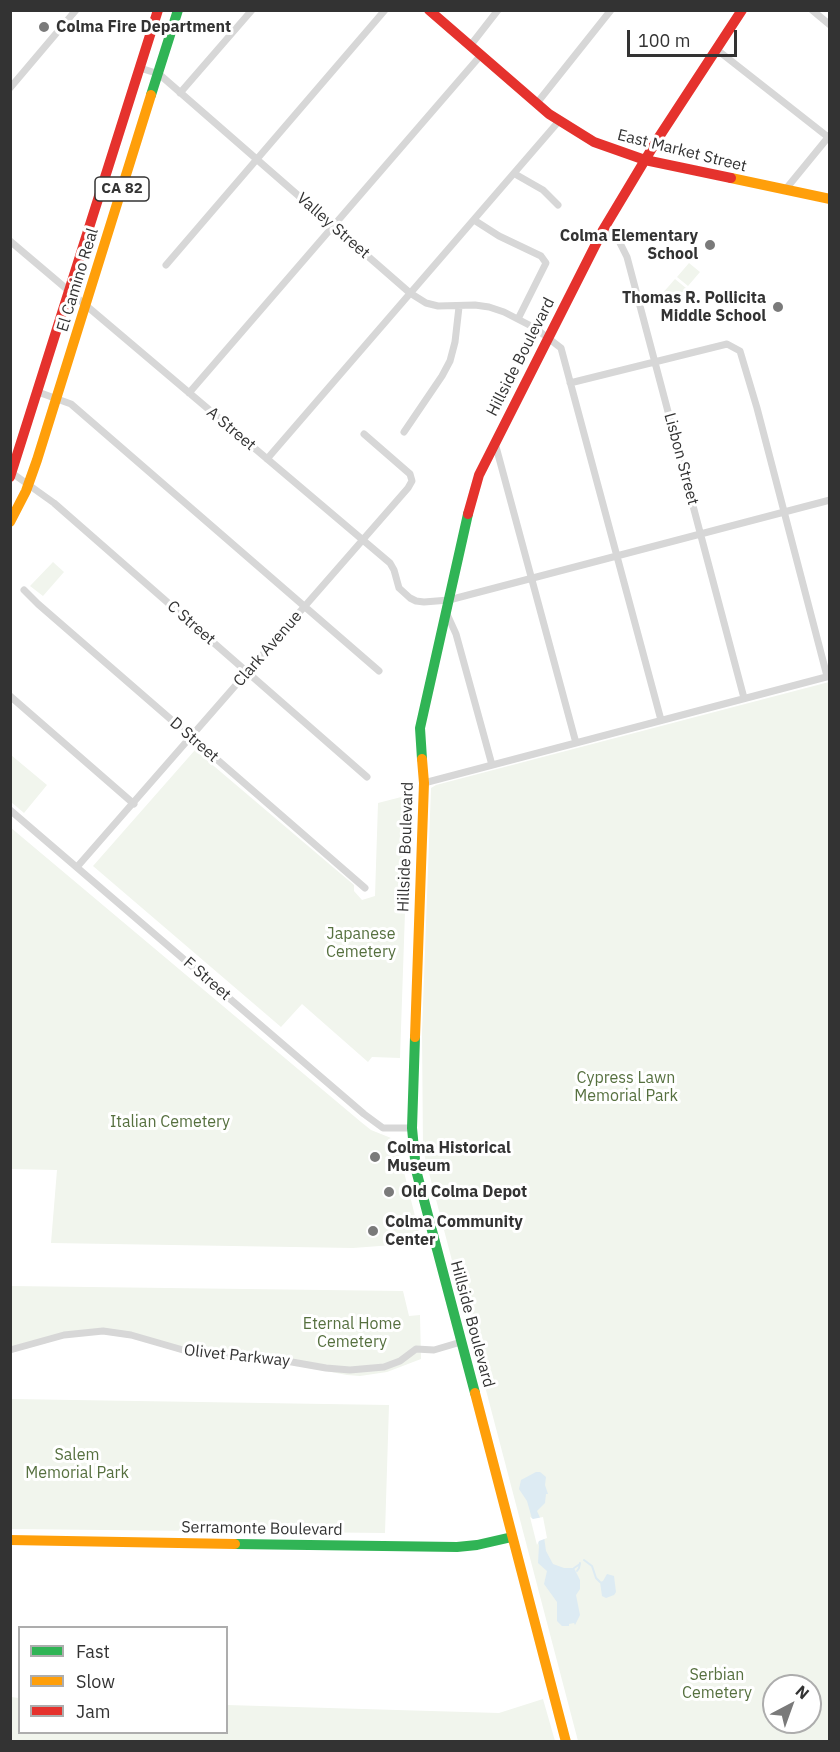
<!DOCTYPE html>
<style>
body{margin:0}
#map{position:relative;width:840px;height:1752px;overflow:hidden;background:#fff;font-family:"IBM Plex Sans",sans-serif}
canvas{display:block}
.frame{position:absolute;inset:0;border:12px solid #333;pointer-events:none}
.legend{position:absolute;left:18px;top:1626px;width:210px;height:108px;box-sizing:border-box;background:#fff;border:2px solid #adadad;margin:0;padding:8px 10px;list-style:none;font-size:18px;color:#333}
.legend li{display:flex;align-items:center;gap:12px;height:30px}
.legend b{width:30px;border:2px solid #adadad}
.north{position:absolute;left:762px;top:1674px;width:60px;height:60px;box-sizing:border-box;background:#fff;border:2px solid #adadad;border-radius:50%;rotate:41deg;font-size:16px;font-weight:700;line-height:24px;text-align:center;color:#333}
.north::after{content:'';display:block;margin:auto;width:21px;height:27px;background:#7a7a7a;clip-path:polygon(50% 0,100% 100%,50% 72%,0 100%)}
.scale{position:absolute;left:627px;top:30px;width:110px;height:27px;box-sizing:border-box;border:3px solid #333;border-top:0;padding-left:8px;font-size:18px;line-height:21px;white-space:nowrap;color:#333;-webkit-text-stroke:4px #fff;paint-order:stroke}
</style>
<div id="map">
<canvas width="840" height="1752"></canvas>
<div class="frame"></div>
<ul class="legend">
<li><b style="height:8px;background:#30b455"></b>Fast</li>
<li><b style="height:8px;background:#ff9f0a"></b>Slow</li>
<li><b style="height:8px;background:#e5322d"></b>Jam</li>
</ul>
<div class="north">N</div>
<div class="scale">100 m</div>
</div>
<script>
const c = document.querySelector('canvas').getContext('2d');
c.lineJoin = 'round';
function paint(path, color) {
  c.fillStyle = color;
  c.fill(path, 'evenodd');
}
function shape(rows) {
  const path = new Path2D();
  for (const r of rows) {
    path.moveTo(r[0], r[1]);
    for (let i = 2; i < r.length; i += 2) path.lineTo(r[i], r[i + 1]);
  }
  return path;
}
function trace(path, color, width, dash) {
  c.strokeStyle = color;
  c.lineWidth = width;
  c.lineCap = dash ? 'butt' : 'round';
  c.setLineDash(dash || []);
  c.stroke(path);
}
function drawText(font, color, halo, rows, align = 'center') {
  c.font = font + ' "IBM Plex Sans",sans-serif';
  c.lineWidth = 6;
  c.setLineDash([]);
  c.textBaseline = 'middle';
  c.strokeStyle = halo;
  c.fillStyle = color;
  for (const [text, x, y, turn = 0] of rows) {
    c.save();
    c.translate(x, y);
    c.rotate((+turn || 0) * Math.PI / 180);
    c.textAlign = isNaN(turn) ? turn : align;
    if (halo) c.strokeText(text, 0, 0);
    c.fillText(text, 0, 0);
    c.restore();
  }
}
paint(shape([
 [689,263,700,272,688,286,677,277],
 [675,279,686,288,672,304,661,295],
 [53,562,64,572,43,596,30,586],
 [829,682,829,1741,578,1741,423,1150,422,1032,431,788,436,785],
 [774,1686,810,1686,810,1722,774,1722],
 [195,750,354,885,354,891,362,900,375,896,378,803,409,795,400,1058,372,1057,368,1062,302,1004,281,1027,93,866],
 [11,755,47,785,24,813,11,802],
 [10,827,361,1122,371,1130,396,1140,420,1236,400,1241,393,1245,353,1248,51,1243,57,1170,11,1169],
 [11,1286,403,1291,409,1316,420,1315,421,1359,387,1372,360,1376,347,1375,283,1363,206,1359,187,1355,148,1341,115,1333,77,1333,11,1350],
 [11,1399,389,1405,385,1533,11,1529],
 [11,1697,19,1698,20,1732,226,1732,227,1705,499,1713,543,1699,555,1741,11,1741]
]), '#f1f5ed');
paint(shape([
 [536,1472,540,1472,546,1477,545,1485,548,1494,546,1494,545,1503,537,1511,542,1522,546,1551,553,1564,564,1568,574,1568,580,1580,580,1589,576,1595,580,1615,575,1625,574,1623,569,1624,569,1626,562,1626,557,1621,557,1602,544,1584,547,1571,538,1563,539,1545,531,1515,527,1501,519,1489,521,1480],
 [607,1574,614,1576,616,1592,614,1595,606,1598,602,1596,600,1582,603,1581]
]), '#ddebf3');
paint(shape([
 [530,1517,533,1519,543,1517,547,1538,539,1541,537,1545]
]), '#fff');
trace(shape([
 [584,1560,592,1566,596,1578,600,1582],
 [574,1568,580,1564],
 [577,1571,579,1568,580,1563]
]), '#ddebf3', 2);
trace(shape([
 [812,10,830,25],
 [470,46,498,10],
 [716,49,828,137],
 [140,68,159,74,410,293,426,303,438,306,475,305,489,307,504,312,535,328,561,348,661,720],
 [10,88,76,10],
 [180,93,252,10],
 [537,103,611,10],
 [515,174,543,190,558,205],
 [785,190,830,135],
 [474,220,499,236,541,256,546,263,518,319],
 [603,230,618,239,627,257,744,698],
 [10,241,390,563,394,570,399,588,410,598,416,601,424,602,449,600,830,500],
 [166,265,385,10],
 [570,383,727,344,740,351,757,408,827,676],
 [38,392,71,404,379,671],
 [189,393,481,55],
 [404,432,442,376,450,361,455,342,459,307],
 [495,443,576,743],
 [267,459,559,121],
 [12,473,54,503,367,777],
 [24,590,38,604,365,888],
 [446,612,456,634,492,765],
 [10,696,134,804],
 [424,783,830,676],
 [10,810,364,1114,383,1128,412,1128],
 [77,867,408,488,412,481,410,474,364,434],
 [10,1350,64,1335,103,1331,131,1335,190,1352,269,1358,326,1368,350,1370,384,1367,400,1361,416,1349,434,1350,461,1342]
]), '#d7d7d7', 7);
trace(shape([
 [151,95,178,10],
 [422,759,420,728,468,514],
 [415,1037,412,1128,416,1170,475,1393],
 [235,1544,457,1547,477,1545,512,1537]
]), '#30b455', 10);
trace(shape([
 [731,178,830,199],
 [10,522,26,491,37,460,151,95],
 [415,1037,424,783,422,759],
 [475,1393,566,1742],
 [10,1540,235,1544]
]), '#ff9f0a', 10);
trace(shape([
 [429,10,549,114,594,142,645,160,731,178],
 [10,477,158,10],
 [468,514,479,475,603,230,657,140,742,10]
]), '#e5322d', 10);
for (const [x, y, r, color] of [
 [44,27,6,"#7a7a7a"],
 [710,245,6,"#7a7a7a"],
 [778,307,6,"#7a7a7a"],
 [375,1157,6,"#7a7a7a"],
 [389,1192,6,"#7a7a7a"],
 [373,1231,6,"#7a7a7a"]
]) {
  const dot = new Path2D();
  dot.arc(x, y, r, 0, 2 * Math.PI);
  c.fillStyle = color;
  c.fill(dot);
  trace(dot, '#fff', 2);
}
for (const [x, y, w] of [
 [122,189,54]
]) {
  const box = new Path2D();
  box.roundRect(x - w / 2, y - 12, w, 24, 4.5);
  c.fillStyle = '#fff';
  c.fill(box);
  trace(box, '#333', 1.5);
}
drawText('bold 15px', '#333', null, [
 ["CA 82",122,189]
]);
drawText('bold 16px', '#333', '#fff', [
 ["Colma Fire Department",56,27],
 ["Colma Elementary",698,236,"right"],
 ["School",698,254,"right"],
 ["Thomas R. Pollicita",766,298,"right"],
 ["Middle School",766,316,"right"],
 ["Colma Historical",387,1148],
 ["Museum",387,1166],
 ["Old Colma Depot",401,1192],
 ["Colma Community",385,1222],
 ["Center",385,1240]
], 'left');
drawText('16px', '#333', '#fff', [
 ["East Market Street",682,151,14],
 ["Valley Street",333,226,41],
 ["El Camino Real",78,280,-73],
 ["Hillside Boulevard",521,357,-63],
 ["A Street",231,429,40],
 ["Lisbon Street",681,459,75],
 ["C Street",191,623,41],
 ["Clark Avenue",268,649,-49],
 ["D Street",194,740,41],
 ["Hillside Boulevard",406,847,-88],
 ["F Street",207,979,41],
 ["Hillside Boulevard",472,1324,75],
 ["Olivet Parkway",237,1356,6],
 ["Serramonte Boulevard",262,1529,1]
]);
drawText('16px', '#56703f', '#fff', [
 ["Japanese",361,934],
 ["Cemetery",361,952],
 ["Cypress Lawn",626,1078],
 ["Memorial Park",626,1096],
 ["Italian Cemetery",170,1122],
 ["Eternal Home",352,1324],
 ["Cemetery",352,1342],
 ["Salem",77,1455],
 ["Memorial Park",77,1473],
 ["Serbian",717,1675],
 ["Cemetery",717,1693]
]);
</script>
